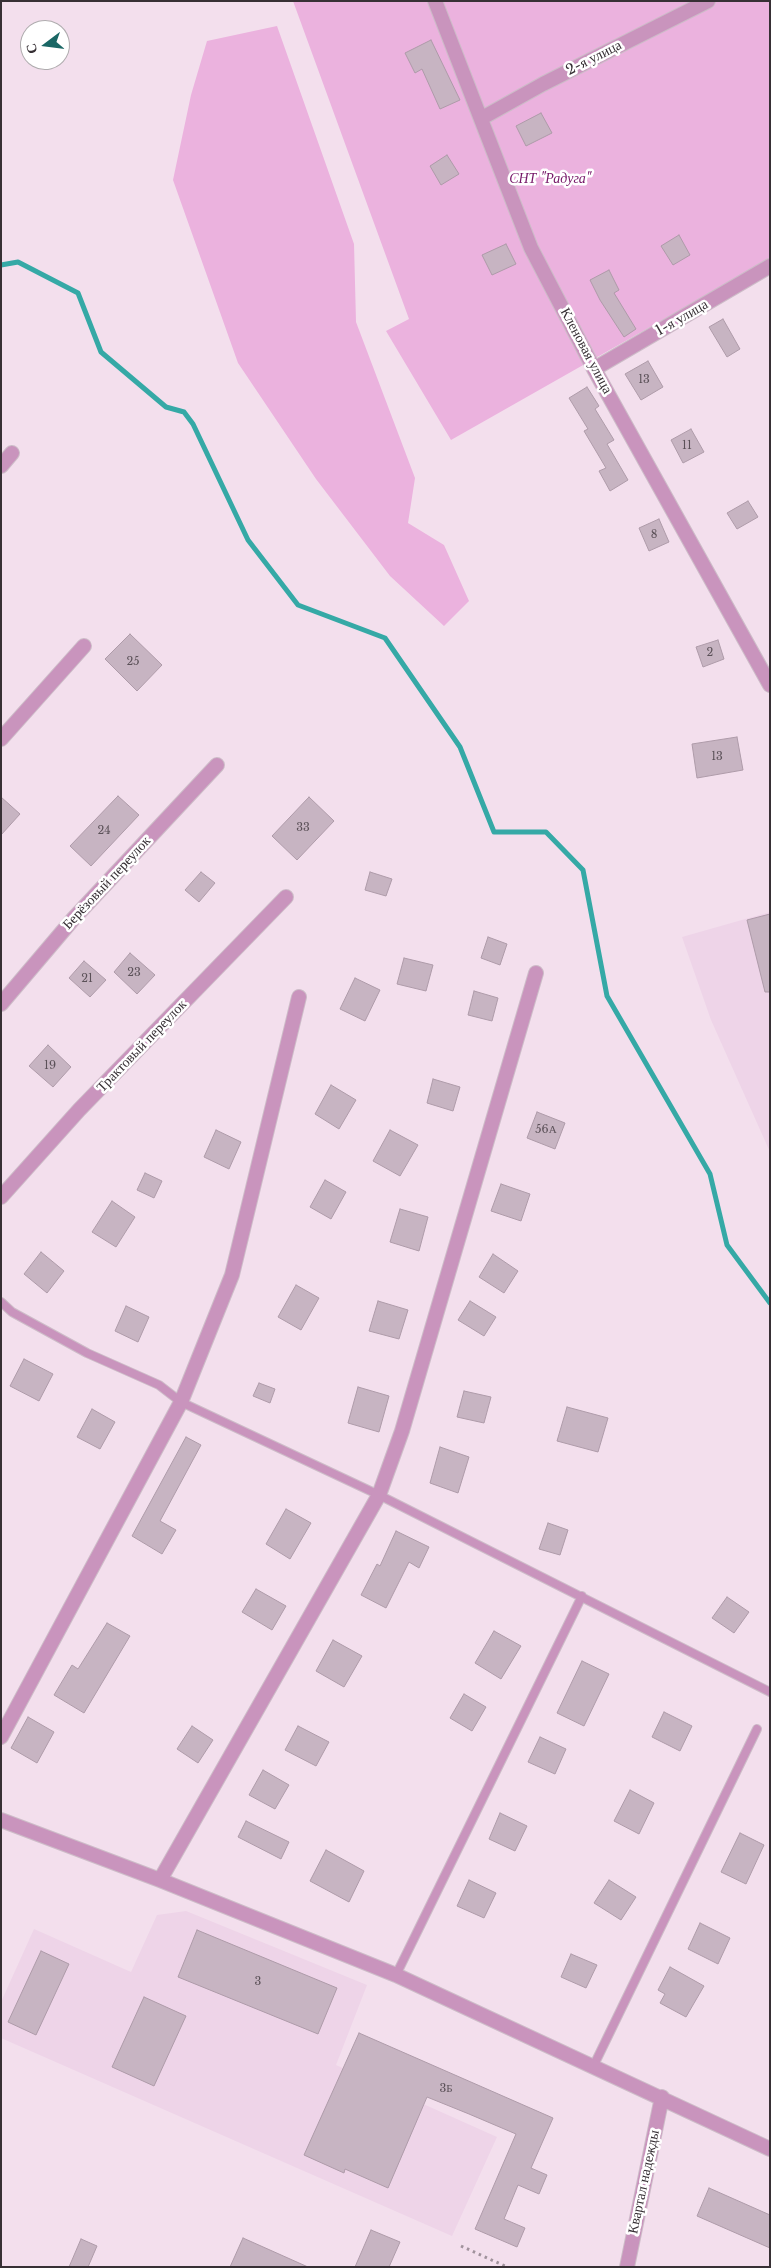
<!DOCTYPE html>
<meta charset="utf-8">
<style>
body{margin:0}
#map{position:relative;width:771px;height:2268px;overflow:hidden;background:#f3dfed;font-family:"Libre Baskerville",serif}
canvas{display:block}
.frame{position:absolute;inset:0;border:2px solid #373035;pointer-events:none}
.north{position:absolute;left:20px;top:20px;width:50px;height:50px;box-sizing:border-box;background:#fff;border:1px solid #afacae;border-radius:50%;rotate:255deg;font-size:14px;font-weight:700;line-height:20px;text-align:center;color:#373035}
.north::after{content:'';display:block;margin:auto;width:18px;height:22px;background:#1a6765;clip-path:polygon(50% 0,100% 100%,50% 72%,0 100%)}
</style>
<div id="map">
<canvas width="771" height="2268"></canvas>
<div class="frame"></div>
<div class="north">С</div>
</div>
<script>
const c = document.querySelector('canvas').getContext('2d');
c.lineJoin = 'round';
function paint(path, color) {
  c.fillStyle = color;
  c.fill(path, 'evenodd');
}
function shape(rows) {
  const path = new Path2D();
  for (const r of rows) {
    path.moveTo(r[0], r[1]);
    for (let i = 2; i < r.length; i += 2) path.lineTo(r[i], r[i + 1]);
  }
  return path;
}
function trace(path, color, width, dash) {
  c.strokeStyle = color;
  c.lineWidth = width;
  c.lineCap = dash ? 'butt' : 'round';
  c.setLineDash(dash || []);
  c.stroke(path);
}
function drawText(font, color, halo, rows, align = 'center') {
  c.font = font + ' "Libre Baskerville",serif';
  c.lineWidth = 5;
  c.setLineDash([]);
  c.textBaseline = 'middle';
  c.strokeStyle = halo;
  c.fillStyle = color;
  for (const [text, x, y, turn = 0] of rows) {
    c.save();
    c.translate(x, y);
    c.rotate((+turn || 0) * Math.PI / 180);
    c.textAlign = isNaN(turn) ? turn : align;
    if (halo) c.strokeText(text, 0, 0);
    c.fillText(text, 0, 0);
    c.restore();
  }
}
paint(shape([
 [770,912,770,1152,711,1020,682,937],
 [186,1911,367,1985,336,2065,497,2137,452,2236,1,2038,1,2002,34,1929,131,1972,157,1915]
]), '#eed4e8');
paint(shape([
 [293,1,770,1,770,259,451,440,386,331,409,319],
 [277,26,354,244,356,322,415,478,408,523,444,545,469,601,444,626,390,576,316,479,238,363,173,180,191,95,207,41]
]), '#ebb2de');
trace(shape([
 [1,265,18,262,78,293,101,352,166,407,184,412,193,424,248,540,298,605,385,638,460,747,494,832,546,832,583,870,607,996,710,1174,727,1245,770,1303]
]), '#35a9a6', 5);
const building = shape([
 [431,40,460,100,440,109,422,69,415,73,405,53,431,40],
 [541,113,552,133,526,146,516,126,541,113],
 [447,155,459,174,441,185,430,166,447,155],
 [679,235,690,255,673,265,661,246,679,235],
 [506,244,516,264,492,275,482,255,506,244],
 [609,270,619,290,614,293,636,329,624,337,600,300,590,280,609,270],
 [723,319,740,349,727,357,709,327,723,319],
 [648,361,663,387,641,400,625,374,648,361],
 [587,387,599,406,595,409,614,440,607,444,628,480,610,491,599,471,606,468,584,431,588,429,569,398,587,387],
 [691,429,704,452,683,463,671,440,691,429],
 [748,501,758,517,737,529,727,513,748,501],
 [659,519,669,542,649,551,639,528,659,519],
 [130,634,162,665,137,691,105,659,130,634],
 [718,640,724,659,703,667,696,647,718,640],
 [737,737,743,770,697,778,692,744,737,737],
 [118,796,139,815,91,866,70,846,118,796],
 [1,797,20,814,1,835,1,797],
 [309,797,334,821,297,860,272,836,309,797],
 [201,872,215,883,199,902,185,890,201,872],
 [370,872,392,879,386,896,365,890,370,872],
 [770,914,770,992,765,992,747,920,770,914],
 [488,937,507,944,500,965,481,958,488,937],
 [130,953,155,975,137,994,114,972,130,953],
 [404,958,433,965,426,991,397,984,404,958],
 [84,961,106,980,90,997,69,978,84,961],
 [355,978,380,990,365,1021,340,1009,355,978],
 [474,991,498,998,492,1021,468,1015,474,991],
 [48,1045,71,1067,53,1087,29,1066,48,1045],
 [433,1079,460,1087,453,1111,427,1103,433,1079],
 [331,1085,356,1100,339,1129,315,1114,331,1085],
 [537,1112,565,1123,555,1149,527,1138,537,1112],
 [216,1130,241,1142,229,1169,204,1157,216,1130],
 [390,1130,418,1145,400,1176,373,1161,390,1130],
 [145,1173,162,1181,154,1198,137,1190,145,1173],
 [325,1180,346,1192,331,1219,310,1207,325,1180],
 [501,1184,530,1194,521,1221,491,1211,501,1184],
 [112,1201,135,1217,116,1247,92,1232,112,1201],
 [400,1209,428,1217,419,1251,390,1242,400,1209],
 [41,1252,64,1271,47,1293,24,1274,41,1252],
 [493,1254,518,1271,504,1293,479,1277,493,1254],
 [296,1285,319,1298,301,1330,278,1317,296,1285],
 [378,1301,408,1310,399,1339,369,1331,378,1301],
 [470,1301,496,1317,484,1336,458,1320,470,1301],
 [126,1306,149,1317,138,1342,115,1331,126,1306],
 [24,1359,53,1374,39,1401,10,1386,24,1359],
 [259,1383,275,1389,270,1403,253,1396,259,1383],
 [358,1387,389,1396,379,1432,348,1423,358,1387],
 [464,1391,491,1397,484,1423,457,1417,464,1391],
 [567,1407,608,1418,598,1452,557,1441,567,1407],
 [92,1409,115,1422,100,1449,77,1437,92,1409],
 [186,1437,201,1445,160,1521,176,1530,162,1554,132,1536,186,1437],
 [440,1447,469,1457,458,1493,430,1483,440,1447],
 [286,1509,311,1523,290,1559,266,1544,286,1509],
 [548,1523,568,1530,560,1555,539,1549,548,1523],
 [396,1531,429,1547,419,1568,409,1562,386,1608,361,1595,377,1564,380,1566,396,1531],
 [256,1589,286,1606,272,1630,242,1612,256,1589],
 [727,1597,749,1612,734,1633,712,1618,727,1597],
 [107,1623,130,1636,84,1713,54,1695,72,1665,78,1669,107,1623],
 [494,1631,521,1646,501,1679,475,1663,494,1631],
 [333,1640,362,1656,344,1687,316,1671,333,1640],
 [582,1661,609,1674,584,1726,557,1713,582,1661],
 [464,1694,486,1707,472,1731,450,1718,464,1694],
 [664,1712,692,1726,680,1751,652,1737,664,1712],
 [28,1717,54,1732,37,1763,11,1748,28,1717],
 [192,1726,213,1740,198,1763,177,1749,192,1726],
 [298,1726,329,1742,316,1766,285,1750,298,1726],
 [540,1737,566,1749,555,1774,528,1762,540,1737],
 [263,1770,289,1785,275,1809,249,1795,263,1770],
 [630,1790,654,1803,639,1834,614,1821,630,1790],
 [500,1813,527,1826,515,1851,489,1839,500,1813],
 [246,1821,289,1842,281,1859,238,1837,246,1821],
 [740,1833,764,1845,746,1884,721,1872,740,1833],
 [326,1850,364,1871,349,1902,310,1881,326,1850],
 [469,1880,496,1893,484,1918,457,1906,469,1880],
 [609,1880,636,1897,621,1920,594,1903,609,1880],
 [700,1923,730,1938,718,1964,688,1949,700,1923],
 [197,1930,337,1988,318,2034,178,1977,197,1930],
 [41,1951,69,1964,36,2035,8,2022,41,1951],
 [571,1954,597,1965,586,1988,561,1977,571,1954],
 [670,1967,704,1986,686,2017,660,2003,665,1994,658,1990,670,1967],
 [144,1997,186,2016,154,2086,112,2067,144,1997],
 [359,2033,553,2118,531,2168,547,2175,539,2194,518,2185,504,2219,525,2228,517,2247,475,2229,516,2134,469,2114,427,2097,388,2188,345,2169,344,2173,304,2155,359,2033],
 [709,2188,770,2215,770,2248,697,2216,709,2188],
 [371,2230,400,2242,389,2267,355,2267,371,2230],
 [243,2238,308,2267,230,2267,243,2238],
 [81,2239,97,2246,88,2267,69,2267,81,2239]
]);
paint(building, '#c7b4c2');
trace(building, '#ae9ba9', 1);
const service = shape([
 [1,1302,12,1312,87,1353,159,1385,181,1402,379,1495,770,1692],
 [396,1975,582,1596],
 [593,2067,757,1729]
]);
const minor = shape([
 [1,466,12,453],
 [1,739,84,646],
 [1,1004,74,918,217,765],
 [1,1197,79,1110,286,897],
 [1,1737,181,1402,232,1275,299,997],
 [1,1820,160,1880,396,1975,770,2149],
 [160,1880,379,1495,402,1431,536,973],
 [627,2267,662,2097]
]);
const tertiary = shape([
 [435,1,531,248,594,369,770,685],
 [482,118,543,84,708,1],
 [594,369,770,266]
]);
trace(service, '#cdbcc8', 10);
trace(minor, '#cdbcc8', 16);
trace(tertiary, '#cdbcc8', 16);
trace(shape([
 [461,2246,507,2267]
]), '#a0929c', 3, [2.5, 4]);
trace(service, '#c994bd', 8);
trace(minor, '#c994bd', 14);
trace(tertiary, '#c994bd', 14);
drawText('11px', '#5b5158', null, [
 ["13",644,380],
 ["11",687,446],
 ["8",654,535],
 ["2",710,653],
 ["25",133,662],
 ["13",717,757],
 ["33",303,828],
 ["24",104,831],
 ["23",134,973],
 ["21",87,979],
 ["19",50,1066],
 ["56А",546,1130],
 ["3",258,1982],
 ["3Б",446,2089]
]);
drawText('14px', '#373035', '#fff', [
 ["2-я улица",594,58,-27],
 ["1-я улица",682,318,-30],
 ["Кленовая улица",586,351,62],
 ["Берёзовый переулок",107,883,-47],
 ["Трактовый переулок",142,1046,-46],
 ["Квартал надежды",644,2182,-78]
]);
drawText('italic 14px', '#751667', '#fff', [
 ["СНТ \"Радуга\"",550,179]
]);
</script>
